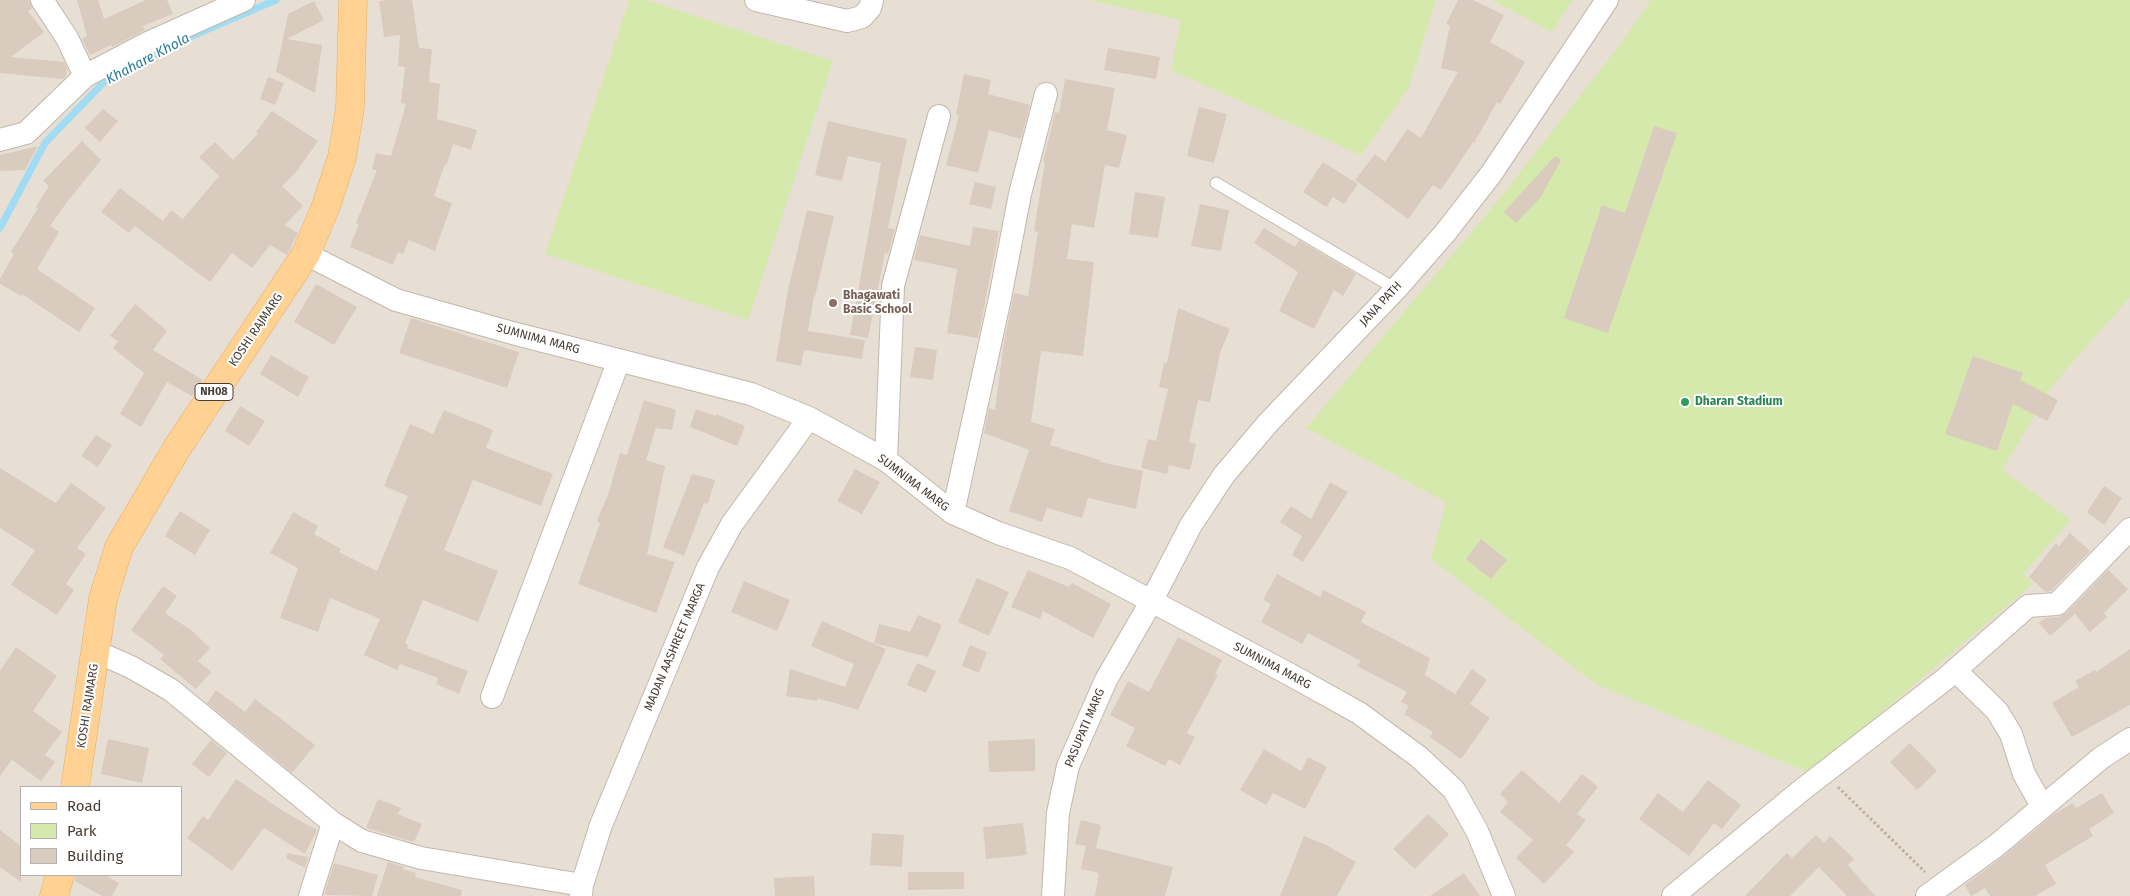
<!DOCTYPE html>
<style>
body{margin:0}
#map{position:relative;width:2130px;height:896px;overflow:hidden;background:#f4eee6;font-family:"Fira Sans",sans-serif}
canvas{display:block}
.legend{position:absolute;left:20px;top:786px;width:162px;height:90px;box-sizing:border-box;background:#fff;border:1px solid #b5b1ae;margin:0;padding:6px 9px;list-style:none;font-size:15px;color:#473d35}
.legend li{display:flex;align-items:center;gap:10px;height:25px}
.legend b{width:25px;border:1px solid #b5b1ae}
</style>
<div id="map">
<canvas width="2130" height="896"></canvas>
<ul class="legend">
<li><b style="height:6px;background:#ffd294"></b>Road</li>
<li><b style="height:14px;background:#d6e9ad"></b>Park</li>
<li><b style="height:14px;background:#d9cbbe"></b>Building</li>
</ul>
</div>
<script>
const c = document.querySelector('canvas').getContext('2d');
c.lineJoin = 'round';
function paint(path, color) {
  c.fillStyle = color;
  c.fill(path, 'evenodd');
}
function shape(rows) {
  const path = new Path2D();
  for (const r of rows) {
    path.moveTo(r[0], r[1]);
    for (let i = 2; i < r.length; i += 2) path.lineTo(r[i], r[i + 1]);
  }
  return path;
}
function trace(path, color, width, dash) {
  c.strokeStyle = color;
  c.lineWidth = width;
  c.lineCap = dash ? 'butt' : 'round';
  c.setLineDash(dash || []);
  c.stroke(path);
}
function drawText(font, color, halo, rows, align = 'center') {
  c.font = font + ' "Fira Sans",sans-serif';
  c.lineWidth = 4;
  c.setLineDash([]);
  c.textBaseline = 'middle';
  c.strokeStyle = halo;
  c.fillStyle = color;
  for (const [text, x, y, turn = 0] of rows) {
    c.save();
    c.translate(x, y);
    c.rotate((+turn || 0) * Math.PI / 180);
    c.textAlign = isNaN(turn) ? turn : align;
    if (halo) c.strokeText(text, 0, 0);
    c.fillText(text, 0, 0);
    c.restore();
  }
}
paint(shape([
 [0,0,2130,0,2130,896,0,896],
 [21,787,181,787,181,875,21,875]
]), '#e8dfd4');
paint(shape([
 [629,0,647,0,833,61,748,320,545,254],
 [1088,0,1436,0,1408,89,1361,155,1171,70,1181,20],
 [1492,0,1572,0,1552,32],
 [1651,0,2130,0,2130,297,2052,386,2002,470,2071,520,2023,574,2034,583,1810,773,1597,685,1431,559,1446,502,1306,428,1496,203,1619,46]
]), '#d6e9ad');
trace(shape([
 [0,228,45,143,105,81,183,40,276,0]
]), '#a0dcf3', 7);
paint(shape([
 [0,0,29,0,32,8,28,11,44,32,11,57,64,62,67,68,66,76,63,79,0,73],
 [77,0,98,0,104,19,146,0,167,0,173,14,143,26,145,30,112,47,111,45,90,55,82,39,87,36],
 [389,0,412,0,419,48,432,49,429,82,440,84,437,119,477,130,471,150,453,144,447,164,445,164,434,196,452,203,435,251,409,240,403,254,398,252,393,265,350,247,359,224,356,223,377,170,372,169,376,153,391,156,406,104,401,103,405,67,398,66,400,35,384,37,379,1],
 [1458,0,1473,0,1504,15,1490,42,1525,62,1500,104,1497,102,1474,143,1473,142,1441,190,1433,185,1408,219,1355,180,1375,154,1385,162,1407,129,1421,138,1458,72,1441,68,1450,26,1446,24],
 [314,1,324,20,287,39,322,45,315,93,276,72,288,14],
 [1108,48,1160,57,1156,79,1104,70],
 [964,74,991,80,988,94,1030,105,1021,139,989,130,978,173,946,165,959,115,956,114],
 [268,77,284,83,275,105,260,99],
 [1065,79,1115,88,1107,130,1127,135,1119,168,1105,165,1094,228,1072,224,1067,259,1094,262,1083,356,1041,351,1031,422,1055,429,1050,445,1100,460,1100,462,1143,471,1136,509,1088,498,1082,518,1047,508,1042,522,1009,511,1029,450,984,433,989,408,995,410,1004,342,1014,293,1028,296,1038,232,1034,231,1045,162,1043,162,1055,112,1059,113],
 [1199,107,1227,114,1214,163,1187,156],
 [103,109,118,121,100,142,85,128],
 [272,111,318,141,296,172,282,186,303,206,285,225,298,233,287,255,270,245,252,268,232,253,210,282,135,226,129,233,101,212,120,188,163,221,171,210,183,219,219,176,199,157,215,142,233,160,258,134,256,132],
 [828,121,907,139,888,228,895,229,888,254,885,253,868,338,850,335,881,163,848,156,842,181,815,175],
 [1654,126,1677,133,1608,333,1564,318,1602,205,1625,213],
 [82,141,101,160,67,202,50,226,59,232,37,269,95,308,79,332,22,294,21,296,0,284,0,279,14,254,11,252,38,208,36,207,49,186,43,181],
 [38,146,25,170,0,171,0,155],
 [1555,156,1561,160,1540,198,1516,223,1504,212],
 [1323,162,1358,184,1344,204,1333,197,1326,207,1303,192],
 [975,182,996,187,991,209,969,204],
 [1135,192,1165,197,1158,238,1129,234],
 [1200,204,1229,210,1221,251,1191,246],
 [807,210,834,216,815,296,814,296,808,331,865,340,862,359,804,350,801,366,776,361,788,290],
 [973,227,999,231,978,338,947,333,957,269,914,260,920,235,970,246],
 [1264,228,1295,247,1299,240,1356,274,1343,296,1334,290,1314,329,1279,311,1298,272,1254,243],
 [316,284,357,307,334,345,294,322],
 [135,304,167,331,153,350,203,380,192,396,167,382,141,427,120,414,144,373,113,348,118,341,110,336],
 [1178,308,1230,329,1220,353,1210,402,1198,400,1189,442,1196,444,1190,470,1169,465,1167,474,1141,468,1148,439,1156,441,1168,389,1159,387,1164,363,1167,363],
 [411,318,519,352,507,388,399,353],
 [915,347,937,350,933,380,910,377],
 [271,355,309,377,298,397,260,374],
 [1973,356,2023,373,2020,380,2058,400,2047,421,2013,404,1997,451,1945,434],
 [644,400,676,410,672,430,656,428,646,460,665,466,647,554,675,562,656,613,578,584,600,523,597,521,609,492,620,453,627,455],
 [240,406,265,421,249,446,225,431],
 [696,409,715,416,716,414,745,426,737,446,690,427],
 [444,410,493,430,486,448,553,474,541,506,473,480,444,550,498,571,478,622,423,600,405,643,408,645,407,648,468,671,459,694,436,684,438,678,400,664,397,670,364,655,380,619,330,598,318,632,280,618,298,568,270,553,293,512,318,526,314,534,341,549,339,552,377,571,408,496,384,486,410,424,433,434],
 [96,435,112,445,98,467,81,456],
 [0,468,56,503,71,483,106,508,77,548,86,554,66,584,74,590,57,615,11,585,35,550,0,528],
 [855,469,880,482,862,514,837,501],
 [692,474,715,480,708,504,704,503,684,556,663,547],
 [1330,482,1348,492,1303,562,1292,555,1302,536,1280,522,1291,506,1311,519],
 [2104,486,2122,498,2104,525,2087,512],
 [180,511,210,530,195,555,165,536],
 [2070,533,2090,551,2051,591,2046,592,2029,577,2056,543,2059,546],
 [1481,539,1507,560,1491,579,1466,559],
 [1028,570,1069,587,1072,583,1111,604,1093,638,1043,611,1040,619,1011,607],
 [2108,570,2128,589,2104,613,2107,617,2090,632,2075,614,2050,636,2039,623,2045,618,2058,617,2066,613],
 [1277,574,1320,597,1323,590,1366,612,1361,622,1430,658,1425,675,1455,694,1472,669,1487,680,1470,704,1490,718,1461,759,1430,737,1433,732,1404,714,1409,706,1401,702,1407,692,1357,666,1361,661,1308,633,1302,644,1261,622,1271,604,1263,600],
 [977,578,1009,592,989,636,958,622],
 [744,581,790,600,777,631,731,612],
 [163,586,177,596,165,613,191,630,210,648,198,661,211,672,196,689,160,659,164,655,131,630],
 [918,615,942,625,928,657,874,643,879,624,910,632],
 [822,621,886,649,858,710,818,698,817,701,786,696,790,669,845,687,854,664,811,646],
 [1178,637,1222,660,1215,674,1218,675,1187,733,1195,737,1180,765,1169,759,1165,766,1126,746,1135,728,1110,715,1128,681,1149,692],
 [970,645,987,652,979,673,962,666],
 [16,647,57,676,33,711,62,732,45,755,55,762,41,781,12,760,0,776,0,671],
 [2130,649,2130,705,2072,737,2052,703,2079,687,2075,681,2095,670,2096,672],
 [917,663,936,671,926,693,907,685],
 [216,690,245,712,255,699,315,745,292,773,207,703],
 [108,739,149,748,142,783,101,774],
 [1035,739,1035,771,989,772,988,741],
 [211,740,227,753,209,777,192,764],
 [1910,743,1937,771,1917,790,1890,762],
 [1264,749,1301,771,1308,757,1327,767,1305,809,1273,793,1266,805,1240,790],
 [1522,770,1559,803,1582,774,1598,787,1577,814,1586,820,1566,845,1574,852,1544,884,1516,858,1533,840,1500,812,1508,802,1500,794],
 [236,779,283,811,317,830,305,854,264,828,232,871,187,838,203,816,208,820],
 [1708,780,1741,805,1722,829,1714,823,1689,856,1639,819,1658,793,1683,812],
 [2102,793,2114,813,2089,829,2093,836,2045,865,2056,884,2035,896,1990,896,1985,888,1971,896,1965,885,2005,855,2054,814,2073,803,2076,808],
 [378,799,401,808,398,814,422,824,414,842,366,828],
 [1428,814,1449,834,1415,869,1393,849],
 [1081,820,1101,825,1096,848,1173,867,1165,896,1095,896,1099,873,1081,869,1086,846,1075,844],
 [1023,823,1027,855,986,859,983,827],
 [0,830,21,846,21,882,0,867],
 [872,833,904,835,902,867,870,865],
 [1816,835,1824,843,1830,836,1854,859,1848,865,1875,896,1847,896,1819,867,1790,896,1745,896,1787,853,1792,858],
 [1304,836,1324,844,1356,862,1337,896,1280,896],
 [288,853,308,857,305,868,286,858],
 [388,862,404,867,403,869,416,873,415,877,462,890,461,896,377,896],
 [334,863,378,875,372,896,324,895],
 [908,872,964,872,964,889,908,890],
 [1464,873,1480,896,1430,896],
 [75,875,105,875,119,883,112,896,102,896,75,881],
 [814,876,815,896,775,896,774,878]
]), '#d9cbbe');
const lane = shape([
 [1216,183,1396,289]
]);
const street = shape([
 [756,0,847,21,862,17,870,8,872,0],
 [85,76,148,43,244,0],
 [0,140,26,133,85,76,67,38,42,0],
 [306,254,396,300,516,334,751,394,809,418,886,460,953,513,998,533,1070,558,1289,674,1359,713,1419,757,1454,790,1477,831,1504,896],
 [886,460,893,286,939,116],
 [953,513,1000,298,1020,194,1046,94],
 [97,652,131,667,171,690,333,823,362,841,421,858,582,885],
 [1955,670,1997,711,2011,734,2024,774,2042,806],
 [492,697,619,360],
 [310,896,333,823],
 [581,896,582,885,601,825,708,567,732,524,809,418],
 [1053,896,1058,813,1068,766,1106,680,1151,602,1191,525,1224,475,1268,423,1396,289,1445,233,1491,174,1607,0],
 [1673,896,1803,789,1944,680,2028,606,2057,604,2130,529],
 [1927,896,1997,845,2101,758,2130,739]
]);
const primary = shape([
 [75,787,103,599,119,547,177,448,306,254,326,206,342,157,350,108,353,0],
 [54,896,60,875]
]);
trace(lane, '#c2b7ab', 13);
trace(street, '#c2b7ab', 24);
trace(primary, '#e8ad60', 29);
trace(shape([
 [1838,787,1925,872]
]), '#c2ae99', 3, [2.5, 2.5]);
trace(lane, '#fff', 11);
trace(street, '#fff', 22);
trace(primary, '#ffd294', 28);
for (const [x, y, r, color] of [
 [833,303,5,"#8d6e63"],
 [1685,402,5,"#2e9e5b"]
]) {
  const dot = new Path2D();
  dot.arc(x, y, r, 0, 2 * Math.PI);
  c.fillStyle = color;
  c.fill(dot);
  trace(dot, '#fff', 2);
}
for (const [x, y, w] of [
 [214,392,38]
]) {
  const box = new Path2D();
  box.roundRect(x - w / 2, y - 8.5, w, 17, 4);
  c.fillStyle = '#fff';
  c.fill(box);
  trace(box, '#473d35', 1);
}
drawText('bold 11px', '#473d35', null, [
 ["NH08",214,392]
]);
drawText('bold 12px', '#785e54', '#fff', [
 ["Bhagawati",843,296],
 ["Basic School",843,310]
], 'left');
drawText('12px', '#473d35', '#fff', [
 ["JANA PATH",1381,304,-47],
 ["KOSHI RAJMARG",256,330,-56],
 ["SUMNIMA MARG",538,339,15],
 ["SUMNIMA MARG",913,483,37],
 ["MADAN AASHREET MARGA",675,647,-67],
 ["SUMNIMA MARG",1272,666,28],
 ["KOSHI RAJMARG",88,706,-81],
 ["PASUPATI MARG",1085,728,-67]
]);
drawText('bold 12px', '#27864d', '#fff', [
 ["Dharan Stadium",1695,402]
], 'left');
drawText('italic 14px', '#277b9d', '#fff', [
 ["Khahare Khola",148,59,-28]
]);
</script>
